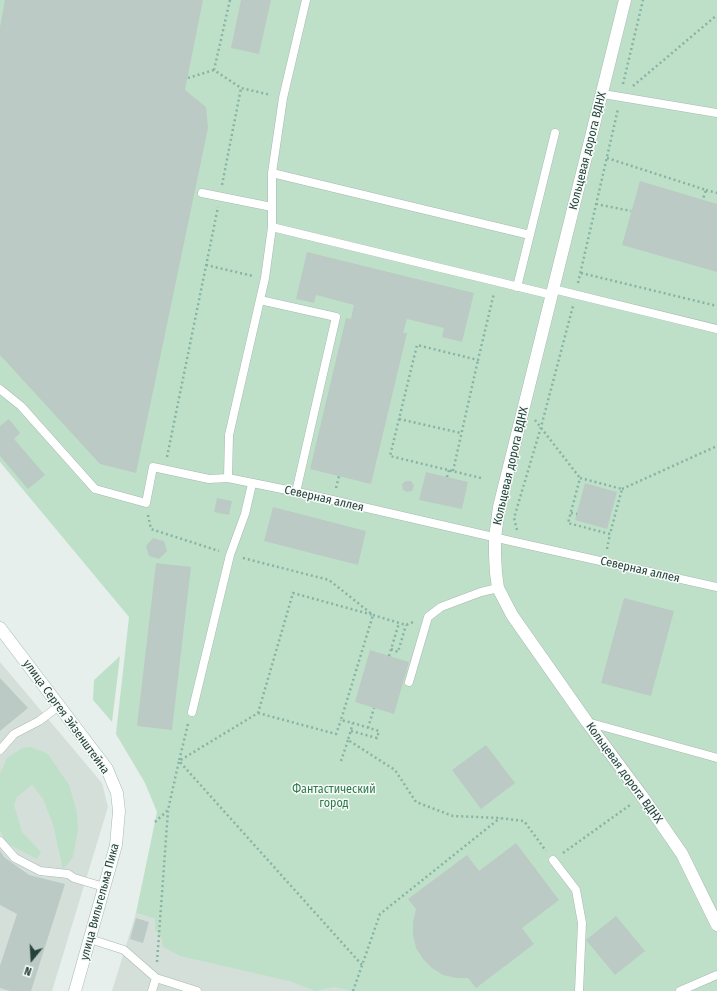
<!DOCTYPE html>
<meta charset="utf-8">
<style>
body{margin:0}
#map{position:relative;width:717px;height:991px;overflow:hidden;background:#e6efeb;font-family:"Fira Sans Condensed",sans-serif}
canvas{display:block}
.north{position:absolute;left:12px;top:939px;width:40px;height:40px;-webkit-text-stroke:3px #f7fbf9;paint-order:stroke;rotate:198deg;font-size:11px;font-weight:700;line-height:16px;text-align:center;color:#24423a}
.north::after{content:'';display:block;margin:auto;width:14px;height:18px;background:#24423a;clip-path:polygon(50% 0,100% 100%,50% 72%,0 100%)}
</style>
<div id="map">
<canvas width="717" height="991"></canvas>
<div class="north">N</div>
</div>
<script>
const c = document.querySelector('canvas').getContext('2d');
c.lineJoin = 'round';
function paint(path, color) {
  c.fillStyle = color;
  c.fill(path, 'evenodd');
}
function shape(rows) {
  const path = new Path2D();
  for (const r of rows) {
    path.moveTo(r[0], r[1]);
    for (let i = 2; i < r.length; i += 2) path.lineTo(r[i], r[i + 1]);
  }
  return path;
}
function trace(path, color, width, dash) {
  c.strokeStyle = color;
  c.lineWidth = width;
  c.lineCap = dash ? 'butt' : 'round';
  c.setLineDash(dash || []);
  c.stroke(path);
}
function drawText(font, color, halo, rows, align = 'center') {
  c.font = font + ' "Fira Sans Condensed",sans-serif';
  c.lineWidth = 3;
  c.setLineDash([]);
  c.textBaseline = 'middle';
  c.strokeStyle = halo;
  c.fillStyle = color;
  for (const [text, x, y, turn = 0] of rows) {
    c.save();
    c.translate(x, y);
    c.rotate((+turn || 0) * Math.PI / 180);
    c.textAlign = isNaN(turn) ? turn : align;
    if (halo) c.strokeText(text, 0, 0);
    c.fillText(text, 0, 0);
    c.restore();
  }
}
paint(shape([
 [0,662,102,783,108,807,52,991,0,991],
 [136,913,387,991,112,991]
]), '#d4dfda');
paint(shape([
 [0,0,717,0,717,991,351,991,334,987,315,991,289,981,180,956,163,947,161,937,155,930,155,919,136,913,157,812,145,783,116,734,129,617,0,462],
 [120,656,112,722,93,700,94,680],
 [31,747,48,754,69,785,77,812,78,830,73,857,63,870,53,824,43,799,32,785,17,797,14,805,22,832,41,852,37,859,6,843,0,830,0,774,7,758,22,748]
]), '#bfe0c8');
paint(shape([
 [5,0,203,0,185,90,206,107,208,128,136,473,100,464,0,355,0,27],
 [241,0,271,0,259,54,231,48],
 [640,181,717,204,717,272,622,245],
 [307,252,474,293,462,342,442,337,444,328,407,319,403,333,407,333,371,484,310,469,346,318,351,319,354,305,316,295,314,303,296,299],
 [9,419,20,433,14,439,45,475,28,489,0,456,0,426],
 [426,472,468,482,462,509,419,500],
 [406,481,411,481,414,486,412,491,407,492,403,490,402,484],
 [585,483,617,492,607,529,575,520],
 [217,498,232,501,229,515,214,512],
 [273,507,366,531,358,565,264,541],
 [153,538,164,541,167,551,159,559,149,556,146,546],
 [156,563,191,567,172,730,137,726],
 [624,598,674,611,651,696,601,683],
 [370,650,409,662,394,714,355,702],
 [0,678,28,708,0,731],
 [486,745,515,783,481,809,452,770],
 [516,843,559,900,522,928,534,944,476,988,468,978,456,978,443,975,432,968,423,959,416,948,413,935,413,922,416,909,408,899,467,855,479,871],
 [0,851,4,857,29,875,65,884,31,991,10,991,0,988,0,966,17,914,0,905],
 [616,916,645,951,615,975,586,940],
 [136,918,149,922,143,943,130,939]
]), '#bbcac4');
const service = shape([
 [603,94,717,113],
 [272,173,530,235],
 [202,193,272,207],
 [272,227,552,295],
 [517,287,555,133],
 [553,289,717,329],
 [260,300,336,317,296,492],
 [0,389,21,406,95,489,146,503,153,467,209,479,228,478,302,493,515,542,717,587],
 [228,478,229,435,265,278,272,227,272,173,283,98,306,0],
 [409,682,428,617,441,607,481,592,498,588],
 [192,712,230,555,245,514,252,484],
 [587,722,717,758],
 [0,750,14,734,39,721,59,706],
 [0,841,15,858,40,871,68,874,74,878,104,887],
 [553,860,576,890,582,923,579,991],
 [90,939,124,950,156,978,197,991],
 [152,991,156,978],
 [680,991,717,975]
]);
const minor = shape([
 [625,0,499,507,495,538,495,555,496,573,498,588,512,615,587,722,642,796,682,854,717,925]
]);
const secondary = shape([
 [0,628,107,769,117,793,119,811,116,845,75,991]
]);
trace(service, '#a8b8b2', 9);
trace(minor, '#a8b8b2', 13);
trace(secondary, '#a4bbb3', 13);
trace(shape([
 [230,0,214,70,241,88,271,95],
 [188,78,214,70],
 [623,84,643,0],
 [633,86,717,15],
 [607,158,706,190,703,199],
 [222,185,241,88],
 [706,190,717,193],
 [596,204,631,211],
 [206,265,253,276],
 [581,273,717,306],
 [578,283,618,109],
 [399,419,461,433],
 [535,420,580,478],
 [167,457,218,207],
 [453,471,478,360],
 [447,477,449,470],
 [481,478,390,456,417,345,478,360,494,293],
 [580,478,622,489,610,534,568,523,580,478],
 [336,488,339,476],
 [622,489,717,446],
 [571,513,577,514],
 [148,515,151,529,219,551],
 [517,530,514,518,541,427,573,306],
 [607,549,610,534],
 [243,558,329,580,373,615,406,625,413,622],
 [391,649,398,652,406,625],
 [389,656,399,623],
 [258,713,336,734,341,720],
 [188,724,179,761,362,965],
 [368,728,374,708],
 [351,731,377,738,379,731,353,723],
 [341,761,348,740],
 [155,822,168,810,179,761,258,713,293,593,373,615,341,720,353,723,348,740,395,770,416,802,453,816,500,818,524,821,546,851],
 [563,853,630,805],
 [157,962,168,811],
 [353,991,380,914,500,818]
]), '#86b3a5', 2.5, [2, 3]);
trace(service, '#fff', 8);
trace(minor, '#fff', 12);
trace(secondary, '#fff', 12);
drawText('12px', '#24423a', '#f7fbf9', [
 ["Кольцевая дорога ВДНХ",588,151,-76],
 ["Кольцевая дорога ВДНХ",511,466,-77],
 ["Северная аллея",324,499,13],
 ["Северная аллея",640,570,13],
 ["улица Сергея Эйзенштейна",66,717,54],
 ["Кольцевая дорога ВДНХ",624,773,54],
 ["улица Вильгельма Пика",100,902,-75]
]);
drawText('12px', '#2d7a4b', '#f7fbf9', [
 ["Фантастический",334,790],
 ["город",334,804]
]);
</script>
